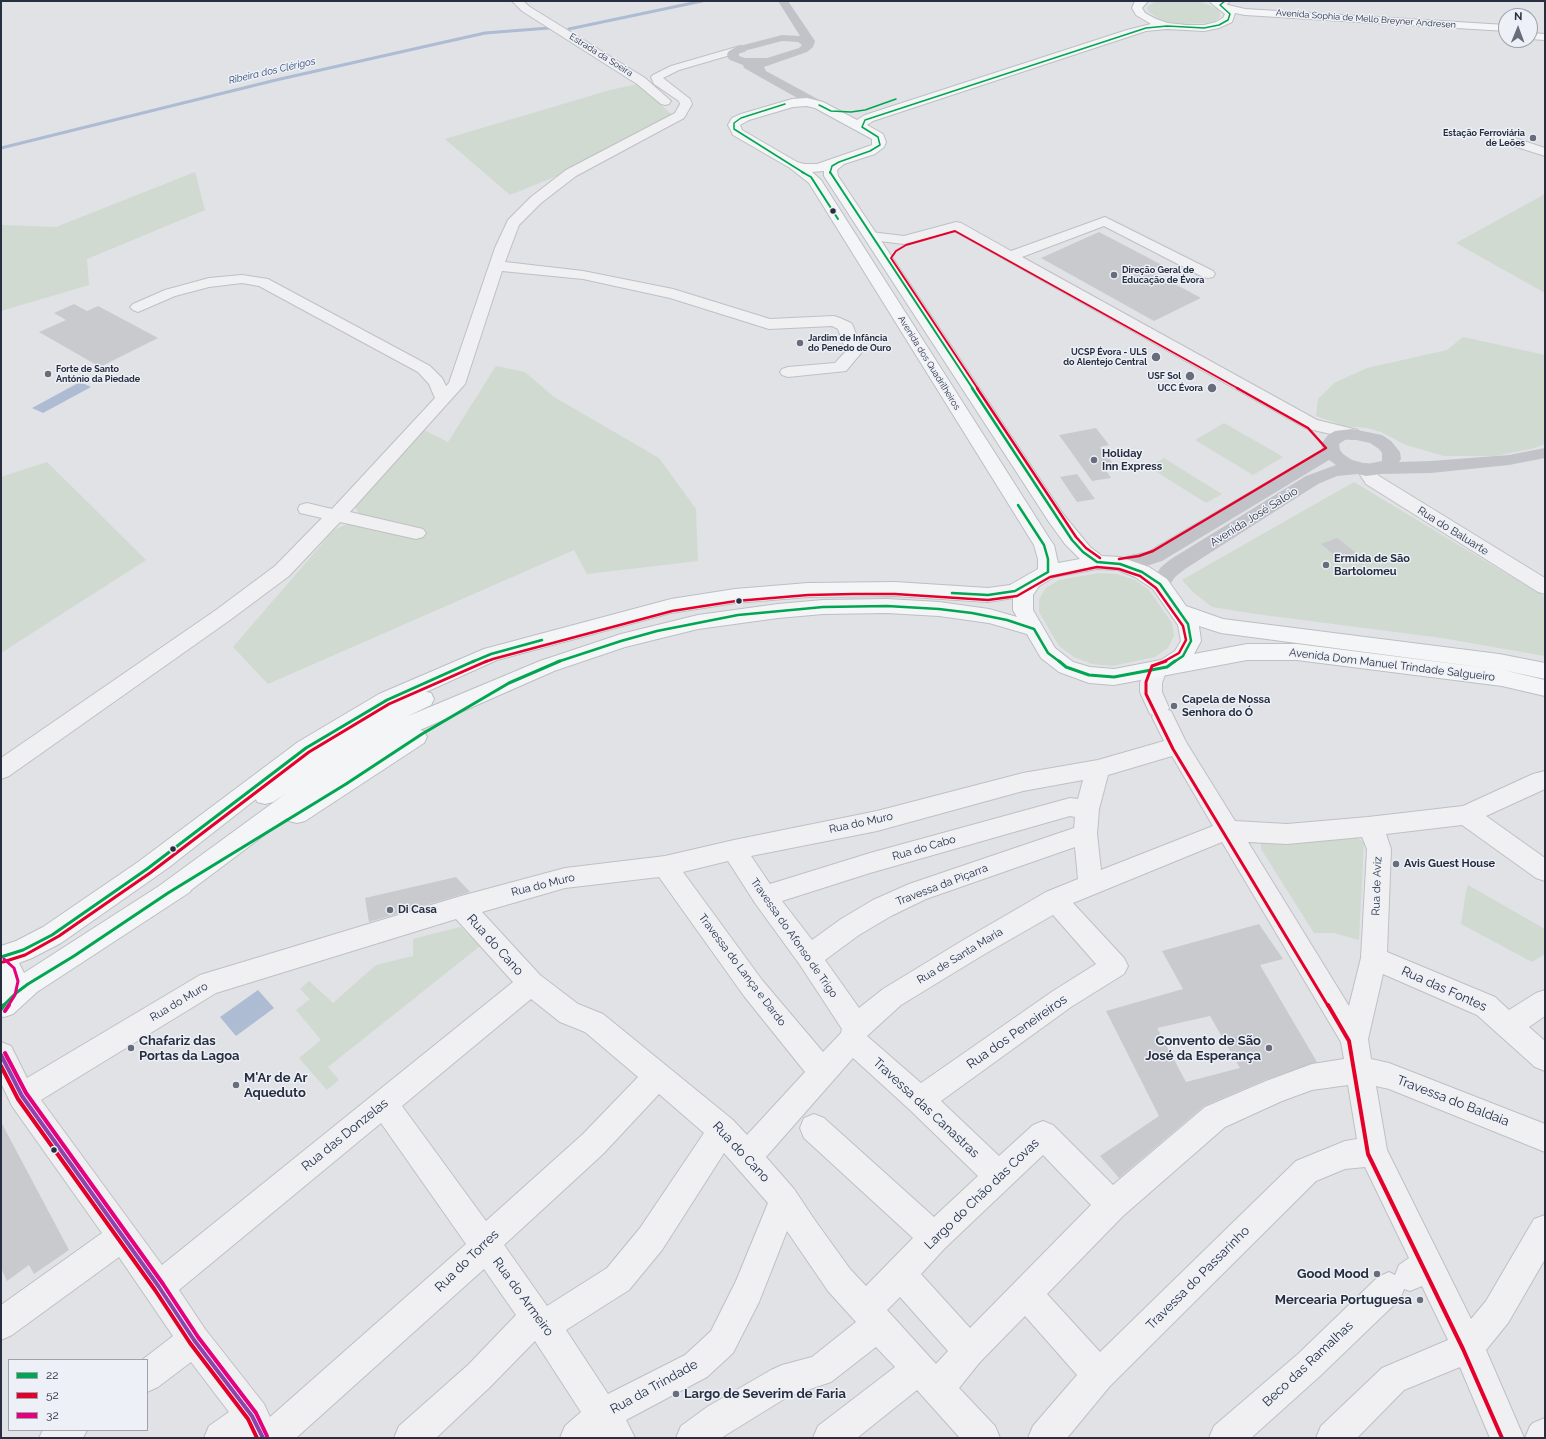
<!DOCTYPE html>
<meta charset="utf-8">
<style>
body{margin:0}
#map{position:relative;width:1546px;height:1439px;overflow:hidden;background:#e0e2e6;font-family:Raleway,sans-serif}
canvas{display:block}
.frame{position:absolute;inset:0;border:2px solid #262e40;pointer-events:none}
.legend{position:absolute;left:8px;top:1359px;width:140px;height:72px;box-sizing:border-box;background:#edf0f6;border:1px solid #9da2ad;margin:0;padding:5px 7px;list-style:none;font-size:12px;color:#262e40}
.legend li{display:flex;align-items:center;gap:8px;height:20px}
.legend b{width:20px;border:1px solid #9da2ad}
.north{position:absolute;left:1498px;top:8px;width:40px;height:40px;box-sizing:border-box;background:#edf0f6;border:1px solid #9da2ad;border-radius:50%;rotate:1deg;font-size:11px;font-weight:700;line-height:16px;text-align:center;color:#262e40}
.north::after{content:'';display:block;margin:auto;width:14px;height:18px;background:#676d7a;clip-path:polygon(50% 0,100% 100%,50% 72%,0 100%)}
</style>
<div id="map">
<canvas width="1546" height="1439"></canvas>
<div class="frame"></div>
<ul class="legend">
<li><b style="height:5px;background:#00a651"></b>22</li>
<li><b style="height:5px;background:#e4002b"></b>52</li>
<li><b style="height:5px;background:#e5007d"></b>32</li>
</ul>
<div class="north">N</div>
</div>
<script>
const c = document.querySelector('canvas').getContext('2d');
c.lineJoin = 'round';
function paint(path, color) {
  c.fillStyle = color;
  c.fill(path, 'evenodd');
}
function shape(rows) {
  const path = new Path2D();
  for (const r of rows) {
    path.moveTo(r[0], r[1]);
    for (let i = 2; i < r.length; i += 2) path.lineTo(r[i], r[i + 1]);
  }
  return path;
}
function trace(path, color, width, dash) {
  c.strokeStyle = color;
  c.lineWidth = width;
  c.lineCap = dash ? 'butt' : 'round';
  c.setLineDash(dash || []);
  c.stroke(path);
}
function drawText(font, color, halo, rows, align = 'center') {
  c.font = font + ' Raleway,sans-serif';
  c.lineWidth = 3;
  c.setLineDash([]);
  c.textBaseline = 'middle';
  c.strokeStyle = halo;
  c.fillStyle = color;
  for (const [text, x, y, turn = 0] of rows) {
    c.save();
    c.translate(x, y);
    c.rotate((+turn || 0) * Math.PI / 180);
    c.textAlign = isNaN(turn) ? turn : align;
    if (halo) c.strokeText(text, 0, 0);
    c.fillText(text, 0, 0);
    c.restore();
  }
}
paint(shape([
 [1156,1,1198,1,1216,8,1220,12,1220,17,1215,21,1206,23,1182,24,1169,22,1159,19,1148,11,1147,7],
 [638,84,671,114,669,117,569,171,510,195,445,139,610,90],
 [195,172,205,210,87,259,89,285,1,311,1,225,56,227],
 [1545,194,1545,293,1456,243],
 [1463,337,1545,355,1545,444,1531,449,1495,456,1444,456,1406,445,1381,432,1367,428,1345,426,1316,416,1318,399,1334,383,1367,368,1447,350],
 [496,366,525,372,554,397,659,458,696,509,698,561,587,574,574,550,268,684,233,647,334,530,347,524,358,513,355,506,422,429,448,442],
 [1224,423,1266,447,1283,457,1253,475,1195,440],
 [1164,458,1183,470,1222,494,1206,503,1149,467],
 [47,462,146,560,1,653,1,477],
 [1354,482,1545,597,1545,656,1442,638,1256,614,1212,607,1194,593,1182,580],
 [1099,573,1117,574,1135,580,1149,590,1172,623,1174,636,1168,648,1155,657,1112,666,1092,664,1074,657,1059,646,1039,612,1039,599,1046,588,1059,580],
 [1352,835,1364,842,1359,940,1334,933,1314,933,1261,849,1261,843],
 [1468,885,1545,929,1545,954,1532,962,1461,924,1466,891],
 [460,927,480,946,328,1067,339,1080,327,1090,299,1058,321,1040,296,1010,310,999,300,989,309,981,333,1003,376,965,413,956,413,939]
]), '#d0dad0');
paint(shape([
 [80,382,91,387,43,413,32,408],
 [258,990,274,1008,236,1036,220,1017]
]), '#adbcd2');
trace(shape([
 [569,29,702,1],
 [1,148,276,80,485,33,549,28]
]), '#adbcd2', 3);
paint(shape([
 [1099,232,1162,265,1149,270,1201,298,1154,321,1041,258],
 [74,304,87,311,98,306,158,338,100,367,39,332,66,320,54,313],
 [1096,428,1109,445,1100,447,1116,467,1105,469,1111,478,1092,481,1059,435],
 [1077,474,1095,499,1077,502,1060,477],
 [1337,538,1360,556,1344,563,1321,544],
 [456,877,470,892,369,922,365,898],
 [1259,924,1283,959,1260,965,1317,1062,1265,1080,1204,1106,1119,1178,1100,1156,1159,1116,1106,1011,1183,989,1162,951],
 [1210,1016,1240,1068,1186,1082,1157,1028],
 [1,1122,69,1250,34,1274,29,1265,7,1281,1,1268]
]), '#c8cace');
const street = shape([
 [512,1,523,1,530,7,645,78,671,101,669,104,665,105,661,104,637,84,522,11,512,1],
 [1218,1,1230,1,1224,7,1220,8,1215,5,1218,1],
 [740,46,744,47,746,49,744,51,679,70,663,78,690,99,692,104,684,118,576,176,541,203,519,225,505,262,583,271,673,289,770,319,834,316,840,318,851,323,853,326,862,352,846,371,788,377,782,375,780,372,782,369,788,367,835,363,846,351,838,329,832,326,769,329,670,298,583,279,502,271,465,384,350,512,423,529,426,533,423,537,416,539,340,522,289,576,230,620,9,776,1,779,1,758,216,610,275,566,322,518,300,513,298,509,300,505,307,503,332,509,435,398,429,384,418,372,259,286,242,283,209,287,175,296,138,312,133,310,130,307,133,304,165,290,209,278,242,275,268,279,430,366,442,378,446,386,449,383,495,248,508,220,531,197,566,170,675,113,680,104,679,101,654,84,651,77,653,75,671,66,740,46],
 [1500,133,1545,148,1545,156,1495,140,1494,137,1495,134,1500,133],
 [1105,217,1213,271,1215,274,1213,277,1208,278,1203,277,1104,226,1022,257,1317,420,1358,430,1361,434,1358,438,1352,439,1305,428,954,231,904,244,871,240,866,239,864,236,866,233,871,232,904,236,956,222,961,223,1011,251,1105,217],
 [1366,464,1372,466,1379,476,1545,578,1545,594,1538,592,1366,484,1357,470,1360,466,1366,464],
 [1156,661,1163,664,1167,669,1162,683,1162,692,1169,708,1168,710,1171,711,1186,742,1235,821,1287,824,1368,817,1463,806,1533,774,1545,771,1545,789,1486,816,1545,858,1545,881,1536,878,1462,825,1386,834,1391,849,1387,952,1495,997,1509,1010,1536,993,1545,990,1545,1016,1529,1027,1545,1041,1545,1071,1535,1067,1477,1015,1383,974,1368,1039,1371,1059,1389,1063,1545,1124,1545,1152,1389,1089,1376,1086,1387,1150,1471,1319,1486,1301,1534,1219,1545,1215,1545,1259,1508,1323,1486,1350,1524,1438,1490,1438,1460,1367,1404,1390,1357,1438,1316,1438,1321,1426,1382,1368,1448,1340,1422,1286,1410,1291,1404,1289,1400,1299,1320,1376,1251,1438,1209,1438,1214,1426,1298,1354,1378,1277,1389,1272,1395,1275,1399,1265,1409,1258,1365,1167,1345,1169,1316,1181,1110,1386,1067,1438,1028,1438,1033,1426,1077,1375,1025,1316,980,1362,959,1388,995,1426,1000,1438,960,1438,917,1390,857,1438,813,1438,818,1426,895,1367,876,1347,831,1382,789,1396,721,1438,676,1438,681,1426,707,1407,771,1370,782,1365,812,1357,856,1322,828,1291,787,1231,759,1302,733,1353,707,1377,626,1420,635,1438,560,1438,565,1426,581,1412,535,1341,490,1387,436,1438,394,1438,399,1426,468,1365,516,1315,484,1269,296,1438,204,1438,209,1426,229,1412,191,1362,158,1387,147,1392,147,1360,142,1360,173,1336,119,1257,12,1335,1,1340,1,1305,102,1233,12,1106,1,1083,1,1042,11,1046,27,1078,200,975,461,896,565,868,665,856,734,840,877,811,1023,773,1098,760,1164,741,1152,717,1153,715,1150,714,1140,692,1140,683,1145,669,1149,664,1156,661],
 [1172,756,1213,826,1101,870,1097,834,1099,809,1108,775,1172,756],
 [1083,780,1078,799,1070,798,870,853,770,884,751,856,877,831,1023,791,1083,780],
 [1070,816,1075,817,1074,828,909,884,873,900,841,919,812,940,782,901,870,873,1070,816],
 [1362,837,1367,849,1361,958,1349,1006,1248,842,1287,844,1362,837],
 [1222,842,1341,1042,1344,1059,1312,1064,1266,1081,1205,1107,1113,1185,1053,1125,1043,1121,1033,1125,999,1156,941,1101,1071,1007,1124,974,1128,966,1124,958,1073,903,1222,842],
 [1075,847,1078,879,1046,892,965,939,883,989,859,1008,825,960,859,935,891,916,926,899,1075,847],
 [728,861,755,903,800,965,842,1029,841,1033,823,1052,762,980,683,872,728,861],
 [659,877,744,996,805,1072,747,1135,733,1120,603,1014,578,1004,540,975,482,912,565,888,659,877],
 [1053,915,1096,964,1053,991,921,1083,867,1036,901,1005,983,955,1053,915],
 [456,919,513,982,162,1265,41,1100,216,993,456,919],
 [531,999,560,1022,585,1032,638,1077,583,1134,486,1221,402,1106,531,999],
 [853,1058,910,1110,978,1176,934,1217,824,1118,814,1114,804,1118,800,1128,804,1138,913,1238,866,1286,850,1269,814,1219,794,1189,766,1157,853,1058],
 [1348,1085,1357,1139,1345,1141,1296,1161,1100,1352,1047,1294,1123,1216,1225,1127,1282,1101,1312,1090,1348,1085],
 [659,1094,704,1133,640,1228,607,1268,547,1306,504,1245,603,1154,659,1094],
 [381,1123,466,1244,270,1417,264,1404,205,1329,179,1290,381,1123],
 [724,1153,768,1203,736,1281,711,1331,685,1355,608,1394,566,1330,629,1290,662,1250,724,1153],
 [1043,1155,1091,1205,970,1328,921,1274,945,1248,1043,1155],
 [900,1297,948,1351,936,1364,887,1310,900,1297],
 [1545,1418,1545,1438,1525,1438,1530,1426,1533,1423,1545,1418],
 [43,1430,87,1430,83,1438,39,1438,43,1430]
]);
const primary = shape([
 [1135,1,1148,1,1142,8,1145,13,1156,19,1168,23,1186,25,1204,25,1216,22,1223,18,1225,14,1211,3,1212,1,1220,1,1228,5,1245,9,1506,25,1506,31,1245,15,1235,13,1232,22,1219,28,1204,31,1167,29,1146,31,873,121,867,125,883,134,886,142,884,147,875,154,844,164,837,170,838,176,1063,514,1090,547,1102,556,1120,557,1149,567,1167,579,1186,606,1223,619,1499,654,1545,663,1545,679,1503,670,1545,680,1545,696,1502,686,1297,660,1247,660,1114,685,1089,683,1059,672,1041,658,1027,634,989,623,939,616,887,613,823,614,778,618,698,629,625,647,554,671,420,730,424,731,427,737,424,743,305,821,297,823,289,821,287,818,191,890,190,892,37,992,13,1014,4,1017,1,1016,1,946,16,941,43,927,138,862,298,742,379,694,484,649,671,599,735,589,808,583,895,582,988,588,1010,585,1038,569,1038,559,1034,545,809,183,790,168,733,135,728,125,732,118,741,114,792,99,807,98,823,102,857,120,865,115,1127,30,1151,24,1136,15,1132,8,1135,1],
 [807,106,815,108,872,139,872,145,817,164,804,164,797,162,742,130,740,125,749,120,793,107,807,106],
 [824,171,824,176,1049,522,1065,544,1080,559,1058,563,1054,545,1051,541,821,180,812,172,824,171],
 [1097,569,1118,570,1135,577,1153,589,1178,625,1181,641,1175,651,1161,660,1114,669,1090,667,1073,662,1055,648,1033,610,1033,595,1039,586,1054,577,1097,569],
 [895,596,988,602,1013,598,1013,610,1017,617,989,609,939,602,887,599,823,600,778,604,698,615,621,634,540,661,406,717,431,705,434,699,431,693,426,692,497,660,671,613,735,603,808,597,895,596],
 [1199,626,1221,633,1502,670,1297,644,1247,644,1194,654,1201,641,1199,626],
 [285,794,159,886,24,973,19,963,32,958,61,943,168,868,256,799,257,802,265,804,273,802,285,794],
 [1530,33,1545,34,1545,40,1530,39,1530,33]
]);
trace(street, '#bec0c4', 2);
trace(primary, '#bcbfc3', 2);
paint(street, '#f0f0f2');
paint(shape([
 [778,1,788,1,815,41,813,47,807,52,764,67,766,71,823,102,825,105,823,108,815,108,744,68,743,65,730,60,728,58,727,54,729,51,736,47,782,35,800,36,778,1],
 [782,41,798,42,802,45,799,48,767,58,745,58,739,56,739,53,744,51,782,41],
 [1352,429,1382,435,1391,441,1400,452,1401,459,1399,462,1431,461,1509,455,1545,448,1545,458,1509,465,1431,473,1381,474,1366,476,1358,474,1337,476,1318,484,1185,569,1175,577,1167,589,1160,591,1153,589,1150,584,1153,579,1161,567,1171,559,1306,476,1336,465,1329,460,1162,561,1140,568,1120,571,1113,569,1110,564,1113,559,1148,551,1322,449,1321,444,1328,435,1335,431,1352,429],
 [1352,439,1370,443,1379,449,1382,453,1382,461,1367,464,1352,460,1343,454,1340,450,1339,444,1345,440,1352,439]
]), '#c1c3c9');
paint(primary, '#f4f5f6');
trace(shape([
 [785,104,741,118,734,123,734,129,804,173],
 [819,105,831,111,851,112,865,110,896,99],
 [830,173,832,166,839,162,870,151,880,145,878,137,862,127,865,120,1146,28,1167,26,1204,28,1219,25,1228,20,1230,14,1220,5,1225,1]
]), '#00a651', 1.5);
trace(shape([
 [802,172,811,177,838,219],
 [830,172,973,389]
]), '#00a651', 2);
trace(shape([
 [972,388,1072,540,1083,552,1097,562,1120,564,1142,572,1160,584,1188,624,1191,641,1183,656,1174,662],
 [952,593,988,595,1015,591,1048,572,1048,559,1044,545,1018,505],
 [472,662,491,654,542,640],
 [557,662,621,641,657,631,738,615,823,607,887,606,939,609,972,613,1007,620,1034,629,1048,653,1060,662]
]), '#00a651', 2.5);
trace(shape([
 [1059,661,1066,667,1089,675,1114,677,1167,667,1175,661],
 [1,957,23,950,52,935,147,869,306,748,387,700,474,661],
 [3,1006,16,993,28,984,74,956,168,893,346,784,422,734,509,683,560,661]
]), '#00a651', 3);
trace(shape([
 [1,1009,4,1005]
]), '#00a651', 4);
trace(shape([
 [978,389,891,258,896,251,906,245,955,231,1239,389]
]), '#e4002b', 2);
trace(shape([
 [977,388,1076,537,1086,548,1100,558],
 [1119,559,1139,556,1153,551,1326,448,1308,428,1237,388],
 [485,662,493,659,672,611,736,601,808,595,854,594,895,594,988,600,1017,596,1050,577,1097,567,1119,569,1140,576,1156,588,1183,626,1186,640,1179,653,1163,662]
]), '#e4002b', 2.5);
trace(shape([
 [1166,661,1152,666,1146,682,1146,694,1173,749,1328,1006],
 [3,962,25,955,59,936,150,873,309,752,389,704,487,661]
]), '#e4002b', 3);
trace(shape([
 [1328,1005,1349,1041,1368,1154,1463,1349,1502,1438],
 [1,1066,18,1099,155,1290,190,1343,248,1419,257,1438]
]), '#e4002b', 4);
trace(shape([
 [4,959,14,968,18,981,15,995,8,1006]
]), '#e5007d', 3);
trace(shape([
 [5,1011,9,1005],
 [5,1053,26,1093,163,1284,198,1337,256,1413,267,1436]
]), '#e5007d', 4);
trace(shape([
 [1,1055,22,1096,159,1287,194,1340,252,1416,263,1438]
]), '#8e44ad', 4);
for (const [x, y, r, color] of [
 [1533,138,4,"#676d7a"],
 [833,211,3.5,"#262e40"],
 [1114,275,4,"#676d7a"],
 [800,343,4,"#676d7a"],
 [1156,357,5,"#676d7a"],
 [48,374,4,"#676d7a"],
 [1190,376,5,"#676d7a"],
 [1212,388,5,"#676d7a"],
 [1094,460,4,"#676d7a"],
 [1326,565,4,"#676d7a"],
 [739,601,3.5,"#262e40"],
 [1174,706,4,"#676d7a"],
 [173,849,3.5,"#262e40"],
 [1396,864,4,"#676d7a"],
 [390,910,4,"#676d7a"],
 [131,1048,4,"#676d7a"],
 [1269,1048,4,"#676d7a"],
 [236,1085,4,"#676d7a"],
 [54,1150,3.5,"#262e40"],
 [1377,1274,4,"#676d7a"],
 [1420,1300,4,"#676d7a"],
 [676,1394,4,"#676d7a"]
]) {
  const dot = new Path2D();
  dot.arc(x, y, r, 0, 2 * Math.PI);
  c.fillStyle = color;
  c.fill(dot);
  trace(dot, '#edf0f6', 1.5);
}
drawText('9px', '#262e40', '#edf0f6', [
 ["Avenida Sophia de Mello Breyner Andresen",1366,19,4],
 ["Estrada da Soeira",601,55,32],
 ["Avenida dos Quadrilheiros",929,363,58]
]);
drawText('bold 9px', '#262e40', '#edf0f6', [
 ["Estação Ferroviária",1525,133],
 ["de Leões",1525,143],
 ["Direção Geral de",1122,270,"left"],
 ["Educação de Évora",1122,280,"left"],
 ["Jardim de Infância",808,338,"left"],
 ["do Penedo de Ouro",808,348,"left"],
 ["UCSP Évora - ULS",1147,352],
 ["do Alentejo Central",1147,362],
 ["Forte de Santo",56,369,"left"],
 ["António da Piedade",56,379,"left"],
 ["USF Sol",1181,376],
 ["UCC Évora",1203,388]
], 'right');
drawText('italic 10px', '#2f4975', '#edf0f6', [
 ["Ribeira dos Clérigos",272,71,-13]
]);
drawText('bold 11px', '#262e40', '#edf0f6', [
 ["Holiday",1102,454],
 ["Inn Express",1102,467],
 ["Ermida de São",1334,559],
 ["Bartolomeu",1334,572],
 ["Capela de Nossa",1182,700],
 ["Senhora do Ó",1182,713],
 ["Avis Guest House",1404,864],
 ["Di Casa",398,910]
], 'left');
drawText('11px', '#262e40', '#edf0f6', [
 ["Avenida José Saloio",1254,517,-32],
 ["Rua do Baluarte",1453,531,32],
 ["Avenida Dom Manuel Trindade Salgueiro",1392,665,7],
 ["Rua do Muro",861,823,-12],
 ["Rua do Cabo",924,848,-16],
 ["Rua do Muro",543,885,-14],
 ["Travessa da Piçarra",942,885,-21],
 ["Rua de Aviz",1377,886,-88],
 ["Travessa do Afonso de Trigo",794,938,55],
 ["Rua de Santa Maria",960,956,-31],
 ["Travessa do Lança e Dardo",742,970,53],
 ["Rua do Muro",179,1002,-31]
]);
drawText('13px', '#262e40', '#edf0f6', [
 ["Rua do Cano",495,945,48],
 ["Rua das Fontes",1444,989,24],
 ["Rua dos Peneireiros",1017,1032,-35],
 ["Travessa do Baldaia",1453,1101,21],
 ["Travessa das Canastras",926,1108,43],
 ["Rua das Donzelas",345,1135,-39],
 ["Rua do Cano",741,1152,47],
 ["Largo do Chão das Covas",982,1194,-44],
 ["Rua do Torres",467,1261,-44],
 ["Travessa do Passarinho",1198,1278,-45],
 ["Rua do Armeiro",523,1297,54],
 ["Beco das Ramalhas",1308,1364,-43],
 ["Rua da Trindade",654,1387,-29]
]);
drawText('bold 13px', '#262e40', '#edf0f6', [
 ["Chafariz das",139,1041],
 ["Portas da Lagoa",139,1056],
 ["Convento de São",1261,1041,"right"],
 ["José da Esperança",1261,1056,"right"],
 ["M'Ar de Ar",244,1078],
 ["Aqueduto",244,1093],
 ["Good Mood",1369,1274,"right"],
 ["Mercearia Portuguesa",1412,1300,"right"],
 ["Largo de Severim de Faria",684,1394]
], 'left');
</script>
